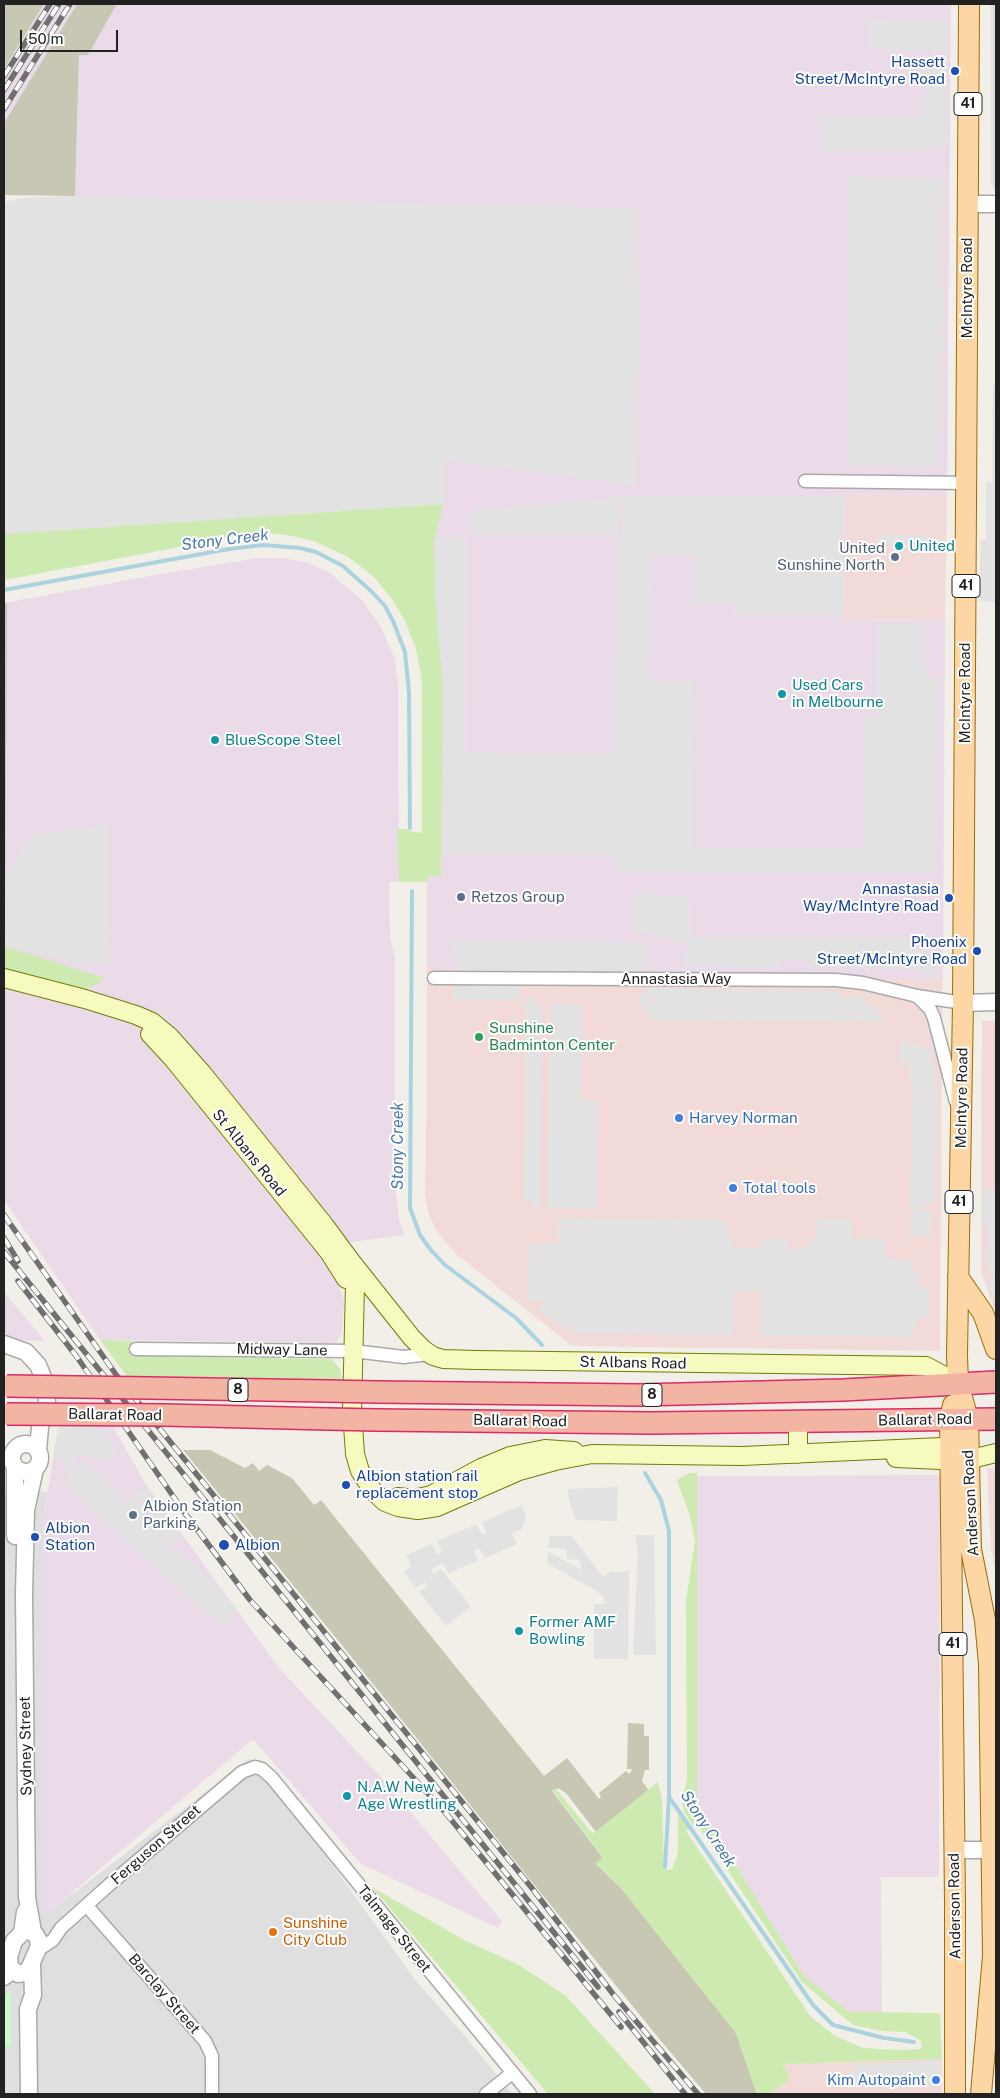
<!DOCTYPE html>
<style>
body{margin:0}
#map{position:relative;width:1000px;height:2098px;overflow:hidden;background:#f2efe9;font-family:"Public Sans",sans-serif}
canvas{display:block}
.frame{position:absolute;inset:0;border:5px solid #222;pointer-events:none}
.scale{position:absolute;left:20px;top:30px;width:98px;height:22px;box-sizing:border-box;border:2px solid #222;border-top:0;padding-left:6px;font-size:15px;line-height:18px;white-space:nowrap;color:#222;-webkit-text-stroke:4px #fff;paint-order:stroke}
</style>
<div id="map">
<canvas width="1000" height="2098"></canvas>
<div class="frame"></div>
<div class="scale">50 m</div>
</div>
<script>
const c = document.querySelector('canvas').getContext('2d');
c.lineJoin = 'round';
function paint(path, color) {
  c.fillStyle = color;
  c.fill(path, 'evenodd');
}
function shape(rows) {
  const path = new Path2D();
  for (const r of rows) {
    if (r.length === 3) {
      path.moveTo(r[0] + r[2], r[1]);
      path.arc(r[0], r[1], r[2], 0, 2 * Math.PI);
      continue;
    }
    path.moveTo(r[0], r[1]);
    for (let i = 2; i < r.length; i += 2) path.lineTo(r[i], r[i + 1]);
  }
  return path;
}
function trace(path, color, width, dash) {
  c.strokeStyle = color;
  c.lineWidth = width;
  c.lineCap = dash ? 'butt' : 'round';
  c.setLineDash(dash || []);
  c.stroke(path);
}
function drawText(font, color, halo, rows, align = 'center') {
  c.font = font + ' "Public Sans",sans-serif';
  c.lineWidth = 4;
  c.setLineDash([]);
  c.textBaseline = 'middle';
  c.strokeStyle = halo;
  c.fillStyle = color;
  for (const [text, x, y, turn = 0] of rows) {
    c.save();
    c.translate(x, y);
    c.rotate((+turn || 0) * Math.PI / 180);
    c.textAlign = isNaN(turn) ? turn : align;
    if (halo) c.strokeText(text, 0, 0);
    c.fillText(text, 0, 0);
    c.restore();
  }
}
paint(shape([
 [991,4,996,4,996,191,991,184],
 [4,1489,47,1492,42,1524,42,1917,249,1759,312,1837,416,1981,464,2035,512,2094,4,2094]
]), '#e0dfdf');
paint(shape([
 [845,494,947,495,945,620,843,619],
 [427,876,943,881,940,1351,572,1346,456,1254,435,1229,428,1212,425,1193,427,1083],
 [982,1021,996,1021,996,1313,981,1272],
 [996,1467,996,1574,991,1549,987,1469],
 [942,2059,942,2094,770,2094,791,2078,781,2064]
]), '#f2dad9');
paint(shape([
 [44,4,77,4,4,123,4,69],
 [117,4,951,4,947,495,845,494,843,619,945,620,943,980,427,968,427,876,441,876,443,686,437,618,434,542,442,504,4,534,4,202,75,196,79,55,88,55],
 [257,558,281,558,306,562,330,573,362,600,381,627,395,659,398,684,399,882,389,882,390,937,395,957,395,1180,399,1220,405,1235,315,1247,337,1278,344,1302,342,1333,336,1343,100,1340,4,1200,4,603,149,576],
 [4,1292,45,1341,4,1340],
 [60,1419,113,1427,147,1486,279,1668,380,1776,502,1921,498,1928,361,1864,253,1739,42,1918,42,1524],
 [940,1475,939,1877,881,1877,882,2013,849,2012,804,1976,697,1802,697,1476]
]), '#ebdbe8');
paint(shape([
 [4,4,44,4,4,69],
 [77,4,117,4,88,55,79,55,75,196,4,195,4,123],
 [4,603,7,603,5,947,4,946],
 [183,1450,210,1450,245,1468,253,1463,259,1471,267,1465,292,1478,314,1505,321,1500,544,1776,567,1758,599,1799,601,1797,599,1793,626,1771,629,1774,631,1772,632,1769,627,1769,628,1723,644,1724,644,1736,649,1736,649,1770,645,1770,642,1781,649,1791,596,1832,566,1793,558,1788,552,1791,603,1858,596,1864,621,1888,736,2033,757,2094,706,2094,661,2041,523,1871,341,1644]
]), '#c7c7b4');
paint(shape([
 [443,504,434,542,437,618,443,686,441,876,428,876,427,882,399,882,397,829,409,829,410,831,422,833,422,680,416,649,405,621,392,599,373,576,348,557,314,541,291,536,271,533,249,534,4,580,4,534],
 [4,946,105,978,96,985,79,990,4,970],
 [100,1340,133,1341,133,1347,138,1356,331,1359,340,1369,342,1381,129,1379],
 [689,1473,697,1473,697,1802,804,1976,849,2012,940,2013,942,2059,782,2064,791,2078,770,2094,757,2094,736,2033,621,1888,596,1863,603,1857,552,1790,556,1789,592,1833,595,1832,658,1782,662,1800,664,1869,672,1870,678,1852,678,1811,689,1829,686,1831,811,2017,835,2036,863,2048,897,2050,922,2049,921,2041,905,2032,882,2031,853,2025,802,1982,697,1824,693,1826,684,1812,682,1799,687,1780,686,1600,695,1541,690,1516,677,1480],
 [372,1887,466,1941,519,1965,566,1996,655,2094,548,2094]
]), '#cdebb0');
paint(shape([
 [10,1990,11,2047,4,2047,4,1997]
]), '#c8facc');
paint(shape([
 [870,19,949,21,948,51,869,49],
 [923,68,947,68,947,146,927,146,927,151,823,151,824,116,923,116],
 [847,177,943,178,941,466,847,466],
 [75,196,637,208,640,321,636,486,444,460,443,504,4,534,4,202,23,198],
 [993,386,996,386,996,602,980,601,980,540,986,540,986,482,992,482],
 [623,496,844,497,843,616,734,616,734,603,695,603,695,556,650,556,649,681,693,682,692,848,863,849,864,718,880,717,880,713,876,712,877,623,926,623,926,677,938,677,936,874,615,873,615,855,443,854,444,679,435,597,436,537,467,537,466,753,615,754,617,538,622,538],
 [620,497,619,536,470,535,473,510],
 [877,535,929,535,929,544,877,544],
 [107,825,109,964,72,962,5,947,6,876,30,835],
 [634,893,690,897,691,936,917,937,917,948,928,953,933,962,935,973,929,975,922,974,916,969,809,968,808,959,780,959,780,968,684,967,684,958,690,943,681,943,646,933,634,933],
 [452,941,646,943,646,979,520,979,520,1000,453,1000,453,978,457,968,457,957,452,957],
 [645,988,838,991,842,993,841,997,865,997,865,1001,878,1011,884,1022,652,1020,642,1008,639,999],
 [526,996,531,996,541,1006,540,1207,535,1207,529,1200,524,1200],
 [550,1004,582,1005,581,1100,598,1101,597,1209,548,1208],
 [900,1042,922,1043,922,1049,932,1049,932,1065,934,1065,934,1071,937,1071,935,1203,922,1203,922,1210,931,1211,931,1236,910,1236,913,1079,909,1079,909,1063,899,1063],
 [982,1190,996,1190,996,1307,987,1281,993,1279,987,1265,988,1225,982,1224],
 [558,1218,728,1220,728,1238,732,1238,732,1248,761,1248,762,1239,788,1239,788,1249,807,1249,808,1240,816,1240,816,1218,852,1219,852,1239,885,1239,885,1257,895,1260,913,1260,913,1272,919,1273,919,1287,929,1287,929,1318,919,1318,910,1337,760,1336,760,1292,734,1291,733,1335,572,1333,572,1324,567,1330,538,1309,544,1301,528,1301,529,1244,558,1244],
 [59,1421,110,1430,109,1438,116,1451,114,1460,75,1453,75,1464,78,1467,84,1460,123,1496,117,1504,119,1506,147,1486,181,1537,165,1550,171,1554,176,1548,203,1571,201,1573,222,1591,221,1595,238,1609,223,1626,158,1571,64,1482,70,1475,62,1460,53,1458],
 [618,1487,617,1521,576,1520,569,1500,568,1489],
 [522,1505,526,1515,522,1529,512,1533,517,1544,485,1558,479,1548,474,1551,478,1561,448,1573,443,1563,432,1569,433,1574,441,1569,471,1606,446,1626,419,1592,428,1586,426,1582,416,1588,404,1572,411,1566,406,1555,432,1544,437,1554,442,1552,437,1541,477,1524,482,1535,486,1533,482,1522],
 [635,1535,654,1535,656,1655,633,1655,638,1551],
 [550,1536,572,1536,603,1577,611,1572,629,1571,628,1659,594,1659,594,1604,605,1604,604,1599,601,1594,593,1589,548,1564,548,1551,581,1570,581,1565,578,1559,567,1560,567,1549,548,1548],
 [941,2061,941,2086,840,2087,855,2065]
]), '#e2e2e2');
trace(shape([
 [4,590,229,549,263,545,300,548,316,552,343,566,372,592,385,606,393,621,405,652,409,692,410,828],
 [412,891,410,1208,420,1235,430,1249,445,1265,516,1318,542,1345],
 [645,1473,661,1500,669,1531,669,1797,813,2005,833,2025,884,2038,914,2042],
 [665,1867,669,1797]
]), '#aad3df', 4);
const minor = shape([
 [805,481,967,483],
 [434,978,836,980,863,983,917,996,963,1003],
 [917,996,930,1009,934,1018,956,1102],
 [136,1349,353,1351,404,1357,429,1354],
 [87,1906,205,2041,212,2056,212,2094],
 [38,1950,53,1940,61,1928,109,1885,242,1772,255,1767,262,1769,272,1778,530,2094],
 [4,1979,14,1972],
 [486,2094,512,2073]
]);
const tertiary = shape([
 [968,204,996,204],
 [963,1003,996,1002],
 [4,1344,26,1352,38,1365,45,1382,47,1402,40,1427,38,1450],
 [26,1458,14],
 [15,1536,15,1467],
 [954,1850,996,1850],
 [24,1932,29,1931,35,1934,38,1939,39,1946,29,1969,24,1973,18,1974,10,1967,9,1957,14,1941,22,1933,25,1912],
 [33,1932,27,1897,24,1595,26,1510,35,1469],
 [29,2094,28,2009,33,1995,32,1964]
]);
const secondary = shape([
 [4,978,85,999,136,1015,152,1022,170,1037,202,1073,325,1226,350,1260,412,1338,424,1350,433,1356,443,1359,476,1360,926,1366,958,1383],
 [150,1034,174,1060,329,1252,346,1279],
 [351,1265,355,1285,352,1411,355,1454,360,1471,373,1491,385,1502,398,1507,418,1510,437,1507,519,1471,555,1461,592,1454,742,1456,964,1446],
 [798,1422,798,1454],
 [896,1458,963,1461,996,1453],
 [398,1497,414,1499,431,1495,481,1468,510,1456,545,1449,574,1451]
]);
const primary = shape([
 [969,4,963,1003,957,1355,958,1383,968,1419,971,1549,985,1620,989,1664,993,1956,981,2094],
 [958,1277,983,1313,996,1349],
 [953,1405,950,1419,955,1903,955,2094]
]);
const trunk = shape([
 [149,1388,327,1391],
 [377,1392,640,1395,843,1390,996,1382],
 [166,1415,328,1419],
 [377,1420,651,1423,996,1419]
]);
trace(minor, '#a9a9a9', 15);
trace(tertiary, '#a9a9a9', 19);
trace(secondary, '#707d05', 20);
trace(primary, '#a06b00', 22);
trace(trunk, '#dc2a67', 24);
trace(minor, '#fff', 12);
trace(tertiary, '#fff', 16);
trace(secondary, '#f7fabf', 18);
trace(primary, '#fcd6a4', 20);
trace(trunk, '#f2b4a3', 21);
const rail = shape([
 [4,76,50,4],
 [4,90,59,4],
 [4,109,70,4],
 [4,1215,117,1376,531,1887,613,1994,698,2094],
 [4,1238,18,1261],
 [4,1252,598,1987],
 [18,1281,77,1357,184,1512,250,1600,444,1811,621,2027],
 [619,2012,685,2094]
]);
trace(rail, '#707070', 5.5);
trace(rail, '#fff', 4, [11]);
const trunkBridge = shape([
 [7,1386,149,1388],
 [327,1391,377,1392],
 [7,1414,166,1415],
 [328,1419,377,1420]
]);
trace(trunkBridge, '#dc2a67', 24, []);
trace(trunkBridge, '#f2b4a3', 21);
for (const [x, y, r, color] of [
 [955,71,5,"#1a4fb4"],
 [899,546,5,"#0f9aa8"],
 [895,557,5,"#5c6f8a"],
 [782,694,5,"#0f9aa8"],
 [215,740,5,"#0f9aa8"],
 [461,897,5,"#5c6f8a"],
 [949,898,5,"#1a4fb4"],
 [977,951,5,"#1a4fb4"],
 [479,1037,5,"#2e9e5b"],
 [679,1118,5,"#3f7fe0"],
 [733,1188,5,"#3f7fe0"],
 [346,1485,5,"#1a4fb4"],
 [133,1515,5,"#5c6f8a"],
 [35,1537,5,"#1a4fb4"],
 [224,1545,6,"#1a4fb4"],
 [519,1631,5,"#0f9aa8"],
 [347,1796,5,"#0f9aa8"],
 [273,1932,5,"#e8710a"],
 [936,2080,5,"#3f7fe0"]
]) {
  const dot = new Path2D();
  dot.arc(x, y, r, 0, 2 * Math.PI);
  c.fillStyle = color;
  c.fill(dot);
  trace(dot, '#fff', 2);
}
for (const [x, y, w] of [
 [968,104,28],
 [966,586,28],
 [959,1202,28],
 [238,1390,20],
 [652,1395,20],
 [953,1644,28]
]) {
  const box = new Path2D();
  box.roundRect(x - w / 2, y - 11.5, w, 23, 4);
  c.fillStyle = '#fff';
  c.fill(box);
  trace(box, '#222', 1);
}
drawText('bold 14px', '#222', null, [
 ["41",968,104],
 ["41",966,586],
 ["41",959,1202],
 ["8",238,1390],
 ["8",652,1395],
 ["41",953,1644]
]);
drawText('15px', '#164399', '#fff', [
 ["Hassett",945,62],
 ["Street/McIntyre Road",945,79],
 ["Annastasia",939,889],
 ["Way/McIntyre Road",939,906],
 ["Phoenix",967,942],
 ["Street/McIntyre Road",967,959],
 ["Albion station rail",356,1476,"left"],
 ["replacement stop",356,1493,"left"],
 ["Albion",45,1528,"left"],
 ["Station",45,1545,"left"],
 ["Albion",235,1545,"left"]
], 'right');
drawText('15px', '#222', '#fff', [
 ["McIntyre Road",967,288,-90],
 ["McIntyre Road",965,693,-90],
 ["Annastasia Way",676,979],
 ["McIntyre Road",962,1098,-89],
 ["St Albans Road",249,1153,51],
 ["Midway Lane",282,1350,1],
 ["St Albans Road",633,1363,1],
 ["Ballarat Road",115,1415,1],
 ["Ballarat Road",925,1420,-1],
 ["Ballarat Road",520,1421,1],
 ["Anderson Road",971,1503,-93],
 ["Sydney Street",26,1746,-91],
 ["Ferguson Street",156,1845,-41],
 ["Anderson Road",955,1906,-91],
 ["Talmage Street",394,1929,51],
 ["Barclay Street",164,1994,49]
]);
drawText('15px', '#0d838f', '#fff', [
 ["United",909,546],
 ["Used Cars",792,685],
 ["in Melbourne",792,702],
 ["BlueScope Steel",225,740],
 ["Former AMF",529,1622],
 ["Bowling",529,1639],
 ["N.A.W New",357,1787],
 ["Age Wrestling",357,1804]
], 'left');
drawText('15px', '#4e5e75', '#fff', [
 ["United",885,548,"right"],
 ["Sunshine North",885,565,"right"],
 ["Retzos Group",471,897],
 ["Albion Station",143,1506],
 ["Parking",143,1523]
], 'left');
drawText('15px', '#27864d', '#fff', [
 ["Sunshine",489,1028],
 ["Badminton Center",489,1045]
], 'left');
drawText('15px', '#366cbe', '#fff', [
 ["Harvey Norman",689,1118],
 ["Total tools",743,1188],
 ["Kim Autopaint",926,2080,"right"]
], 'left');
drawText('15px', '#c56008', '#fff', [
 ["Sunshine",283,1923],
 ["City Club",283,1940]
], 'left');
drawText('italic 16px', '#4a7aab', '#fff', [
 ["Stony Creek",225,540,-7],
 ["Stony Creek",398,1146,-90],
 ["Stony Creek",708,1829,57]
]);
</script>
